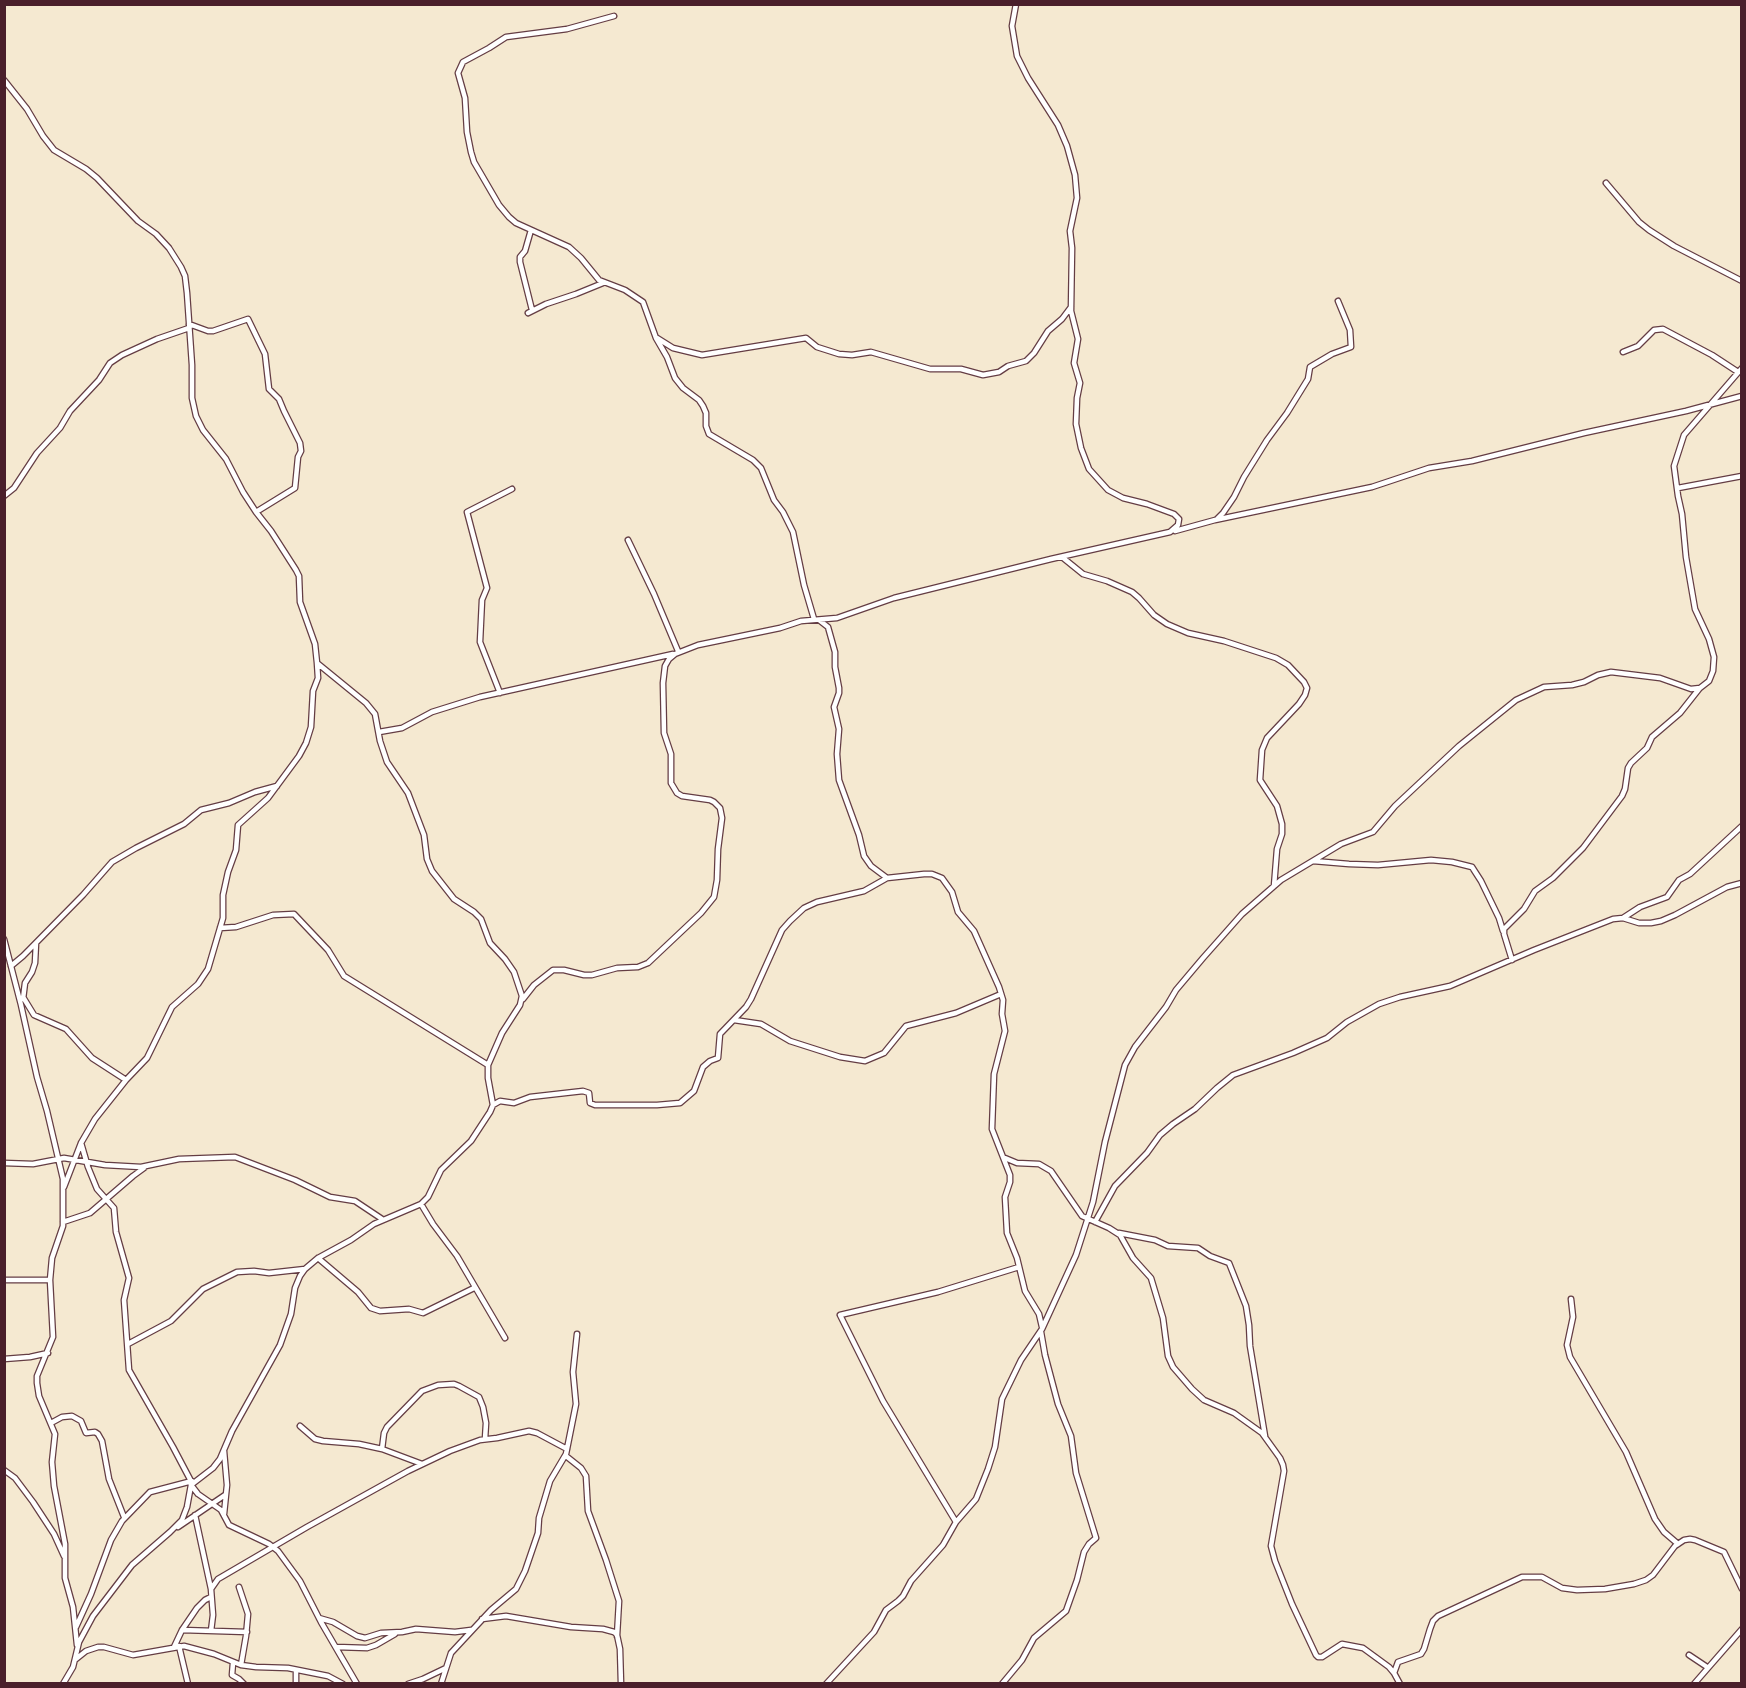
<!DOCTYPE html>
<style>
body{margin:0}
#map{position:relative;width:1746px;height:1688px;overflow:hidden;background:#f5e9d1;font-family:"Old Standard TT",serif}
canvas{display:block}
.frame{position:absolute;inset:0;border:6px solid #4a1f2b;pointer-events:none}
</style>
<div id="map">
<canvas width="1746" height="1688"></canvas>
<div class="frame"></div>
</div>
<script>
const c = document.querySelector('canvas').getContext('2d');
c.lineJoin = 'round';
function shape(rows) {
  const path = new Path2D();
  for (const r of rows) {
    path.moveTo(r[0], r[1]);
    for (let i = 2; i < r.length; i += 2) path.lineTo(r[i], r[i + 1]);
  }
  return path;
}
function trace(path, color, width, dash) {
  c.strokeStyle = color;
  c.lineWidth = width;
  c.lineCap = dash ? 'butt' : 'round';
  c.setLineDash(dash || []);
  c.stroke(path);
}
const minor = shape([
 [614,16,567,29,506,37,489,48,463,62,458,73,465,98,467,132,471,152,474,162,499,205,509,217,516,223,569,247,581,258,599,280,625,290,643,302,656,338,667,357,675,378,683,388,699,400,703,406,706,413,706,426,709,434,753,460,761,468,774,500,783,512,793,532,804,585,814,619],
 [4,80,27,109,43,136,54,150,86,169,97,178,138,221,156,234,169,248,181,267,185,276,187,293,192,365,192,398,196,416,203,430,226,459,243,492,256,512,271,531,296,570,299,576,300,602,315,644,317,663,366,703,375,714,380,741,387,762,408,793,424,835,427,859,432,871,454,899,474,912,481,919,490,943,505,959,514,972,522,996,520,1005,502,1033,488,1065,488,1078,493,1105,490,1112,471,1141,441,1170,428,1197,421,1204,374,1224,351,1240,318,1258,305,1269,300,1276,295,1288,291,1314,280,1345,232,1431,220,1459,213,1468,191,1485,187,1507,182,1520,170,1532,132,1565,93,1616,79,1642,73,1667,63,1684],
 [1606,183,1639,222,1649,230,1674,246,1742,281],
 [531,230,525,251,520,257,520,262,532,310],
 [528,313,546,304,576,294,603,283],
 [189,324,208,331,213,331,248,319,265,354,269,389,279,399,284,411,300,443,301,451,298,457,295,488,256,512],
 [657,338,673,348,702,355,806,338,817,347,839,354,852,355,871,352,930,369,961,369,983,375,999,372,1008,366,1026,361,1034,353,1048,331,1062,319,1071,307],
 [1623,352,1638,346,1654,330,1663,329,1712,355,1738,372],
 [1678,488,1742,476],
 [4,496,14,488,37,453,60,428,70,411,99,380,110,363,122,355,157,339,189,328],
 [1217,519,1223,513,1234,497,1244,477,1267,440,1287,413,1308,379,1310,367,1332,354,1351,347,1350,330,1338,301],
 [1175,531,1215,520,1372,487,1429,468,1472,461,1584,433,1686,411,1742,396],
 [628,540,654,594,678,651],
 [1062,557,1083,574,1107,581,1132,592,1139,598,1154,615,1167,624,1188,633,1224,641,1276,658,1288,665,1304,682,1307,688,1305,695,1299,704,1267,738,1262,750,1260,780,1277,806,1282,824,1282,834,1277,849,1274,886],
 [819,620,828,627,835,652,835,667,839,688,839,693,834,707,839,729,837,754,839,780,859,835,864,856,871,866,887,878,924,874,932,874,942,878,952,892,958,912,974,931,999,987,1003,1000,1002,1014,1005,1031,994,1074,992,1129,1010,1175,1010,1182,1005,1197,1007,1233,1017,1258,1025,1291,1039,1314,1042,1327],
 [500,693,480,642,482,600,487,588,467,512,512,489],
 [379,732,402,728,432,712,480,697,673,654],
 [1313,861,1349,864,1378,865,1431,860,1452,862,1472,867,1481,881,1499,918,1503,931],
 [1623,918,1640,907,1667,897,1679,880,1690,874,1742,826],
 [220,928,236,927,273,915,294,914,328,950,344,976,488,1065],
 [4,939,21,1005,37,1077,47,1111,63,1179,63,1226,52,1258,50,1280,53,1337,37,1376,37,1383,39,1396,55,1434,52,1462,54,1486,65,1544,65,1578,73,1607,77,1645],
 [1512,960,1504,934,1504,929,1524,909,1535,891,1553,878,1583,848,1622,796,1625,789,1628,768,1631,763,1647,748,1652,737,1680,713,1699,689],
 [11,966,23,956,83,895,112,862,136,848,184,824,201,810,229,803,255,792,277,786],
 [23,997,34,1015,66,1029,92,1058,126,1080],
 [23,999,25,983,32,972,35,963,36,943],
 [523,999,534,985,553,970,564,970,584,975,592,975,617,968,638,967,648,963,701,913,714,897,717,880,718,849,722,818,720,808,714,802,710,800,682,796,677,793,671,783,671,754,664,733,663,683,665,666,669,659,675,654,698,645,780,628,801,621,837,618,894,598,1051,559,1170,532,1178,525,1179,519,1174,514,1147,504,1123,498,1108,490,1089,469,1081,448,1076,424,1077,398,1080,383,1074,363,1078,339,1071,311,1072,248,1070,231,1077,198,1075,175,1067,146,1058,125,1028,78,1017,56,1012,26,1016,4],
 [734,1020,761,1024,790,1041,840,1057,865,1061,884,1053,906,1026,956,1013,1001,994],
 [493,1105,500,1101,514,1103,530,1097,583,1091,589,1093,590,1103,595,1105,657,1105,680,1103,694,1091,703,1067,710,1061,718,1058,720,1034,746,1007,751,999,782,930,790,921,804,908,817,902,864,891,887,878],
 [81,1143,88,1167,97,1189,114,1208,116,1232,129,1278,124,1300,129,1370,173,1447,192,1483],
 [1005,1158,1017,1163,1039,1164,1051,1171,1082,1216,1109,1228,1120,1235,1133,1258,1151,1278,1163,1318,1168,1356,1173,1367,1192,1389,1204,1400,1234,1413,1262,1433,1280,1458,1283,1465,1284,1471,1271,1546,1275,1561,1292,1604,1316,1655,1318,1657,1322,1657,1342,1644,1363,1648,1389,1667,1394,1673,1400,1684],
 [4,1163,33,1164,64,1158,105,1165,141,1167,179,1159,235,1157,295,1180,330,1197,355,1201,382,1219],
 [64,1187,81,1143,95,1119,126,1080,147,1058,172,1007,198,984,208,969,223,918,223,895,228,872,236,850,238,825,268,798,299,756,306,743,311,727,313,691,318,678,317,663],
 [421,1204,433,1224,457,1256,505,1338],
 [63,1222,90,1213,133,1176,144,1168],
 [1095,1222,1115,1186,1147,1153,1160,1135,1173,1124,1195,1109,1217,1088,1233,1075,1293,1053,1327,1038,1347,1022,1379,1004,1400,997,1450,986,1534,950,1613,919,1623,918,1639,923,1651,923,1661,921,1675,915,1727,887,1742,883],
 [1119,1233,1155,1240,1168,1246,1198,1248,1210,1256,1229,1263,1246,1306,1249,1325,1250,1346,1265,1436],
 [318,1258,358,1292,371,1308,380,1311,409,1309,423,1313,474,1288],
 [4,1280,50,1280],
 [1571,1299,1573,1317,1567,1345,1570,1357,1626,1452,1655,1519,1664,1532,1678,1544],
 [128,1344,171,1321,203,1289,237,1272,254,1271,269,1273,305,1269],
 [4,1359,30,1357,48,1353],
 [51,1423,62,1417,72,1416,81,1421,86,1433,95,1432,98,1434,102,1441,109,1479,124,1517],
 [300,1426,315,1439,323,1441,359,1444,382,1449,422,1464],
 [382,1449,384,1433,387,1427,422,1391,438,1385,454,1384,459,1386,479,1397,483,1407,486,1423,485,1439],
 [566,1456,581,1468,586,1476,588,1511,606,1560,619,1601,617,1636],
 [4,1470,15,1478,33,1502,54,1534,64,1556],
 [191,1485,198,1494,221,1510,229,1525,269,1544,278,1551,300,1581,321,1622,357,1684],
 [224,1514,227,1485,224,1451],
 [195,1515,211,1589],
 [956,1522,883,1401,840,1315,938,1292,1019,1267],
 [178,1527,225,1495],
 [239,1587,248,1614,246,1636,241,1665],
 [319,1618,333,1622,357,1636,365,1638,381,1633,402,1632,416,1629,455,1632,471,1630],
 [482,1619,506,1616,571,1627,603,1629,614,1632,617,1635,620,1649,621,1684],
 [76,1627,91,1594,111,1540,122,1521,150,1492,192,1481],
 [182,1630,247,1632],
 [211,1631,213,1615,211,1589,218,1579,307,1527,408,1471,450,1451,480,1440,497,1438,529,1431,537,1433,567,1449],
 [179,1646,188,1684],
 [174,1647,182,1630,197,1608,205,1600,211,1597],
 [336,1647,367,1648,376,1645,395,1634],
 [1689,1655,1707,1667],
 [76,1659,86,1651,98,1647,104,1647,133,1655,184,1646,214,1654,241,1665,256,1667,288,1668,328,1676,343,1684],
 [233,1663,232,1675,239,1679,244,1684],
 [296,1670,296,1684],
 [1394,1673,1398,1662,1421,1654,1424,1649,1430,1629,1433,1621,1438,1616,1522,1577,1542,1577,1562,1588,1577,1590,1605,1589,1634,1584,1646,1580,1653,1575,1675,1546,1684,1540,1690,1539,1695,1540,1724,1552,1742,1589],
 [408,1684,423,1679,446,1668],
 [441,1684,451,1653,491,1610,516,1589,525,1571,538,1533,539,1518,550,1481,566,1454,576,1404,573,1372,577,1334],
 [826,1684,874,1632,886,1610,898,1601,903,1596,911,1581,943,1545,956,1522,976,1499,988,1469,995,1447,1002,1399,1021,1360,1042,1329,1076,1255,1093,1202,1105,1142,1125,1065,1135,1047,1166,1007,1176,990,1203,958,1242,914,1281,880,1341,844,1373,832,1395,806,1459,746,1516,700,1544,687,1572,685,1584,682,1598,675,1611,672,1660,678,1691,689,1700,688,1709,681,1713,671,1714,657,1709,639,1695,609,1686,557,1682,514,1678,496,1674,466,1684,435,1742,368],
 [1002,1684,1022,1660,1034,1638,1066,1611,1077,1580,1084,1552,1089,1544,1096,1538,1076,1473,1071,1436,1058,1404,1045,1355,1041,1332],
 [1694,1684,1742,1629]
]);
trace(minor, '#643d44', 7);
trace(minor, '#fff', 4.5);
</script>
